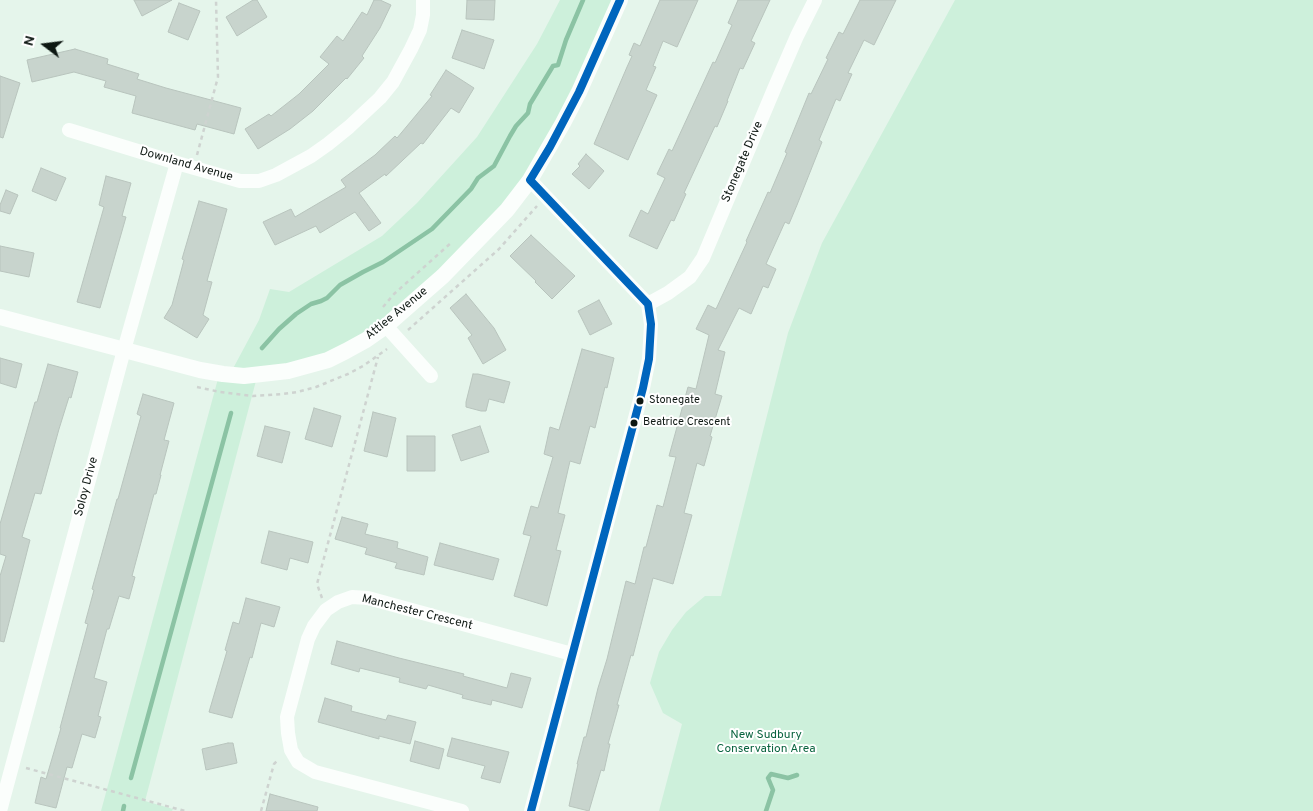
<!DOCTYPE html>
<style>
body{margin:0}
#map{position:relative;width:1313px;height:811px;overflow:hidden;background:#e5f5eb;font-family:Overpass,sans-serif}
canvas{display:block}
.north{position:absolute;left:20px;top:20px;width:50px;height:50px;-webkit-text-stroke:4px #fff;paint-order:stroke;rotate:285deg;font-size:14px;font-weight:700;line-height:20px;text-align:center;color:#0e1813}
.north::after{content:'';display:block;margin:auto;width:18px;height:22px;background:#0e1813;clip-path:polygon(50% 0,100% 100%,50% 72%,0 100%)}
</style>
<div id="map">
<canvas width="1313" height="811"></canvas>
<div class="north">N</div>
</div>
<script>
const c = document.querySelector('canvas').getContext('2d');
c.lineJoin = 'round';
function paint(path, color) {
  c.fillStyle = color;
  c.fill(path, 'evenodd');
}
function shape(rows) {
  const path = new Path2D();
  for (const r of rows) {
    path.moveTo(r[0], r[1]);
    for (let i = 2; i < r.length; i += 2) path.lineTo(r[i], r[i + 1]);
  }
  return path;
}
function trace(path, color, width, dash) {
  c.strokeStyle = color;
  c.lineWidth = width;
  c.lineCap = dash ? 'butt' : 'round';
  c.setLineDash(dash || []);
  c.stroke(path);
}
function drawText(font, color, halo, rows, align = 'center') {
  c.font = font + ' Overpass,sans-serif';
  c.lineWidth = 4;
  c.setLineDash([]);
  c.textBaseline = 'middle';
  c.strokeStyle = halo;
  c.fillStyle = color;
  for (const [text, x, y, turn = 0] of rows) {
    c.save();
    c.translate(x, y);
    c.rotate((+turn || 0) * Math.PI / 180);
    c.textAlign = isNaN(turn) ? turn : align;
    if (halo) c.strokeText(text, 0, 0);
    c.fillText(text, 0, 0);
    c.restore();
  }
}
paint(shape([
 [560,0,621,0,531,180,366,341,257,377,145,801,173,809,172,811,101,811,219,375,229,376,259,320,270,289,289,292,382,236,417,203,477,137,537,44],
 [955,0,1313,0,1313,811,659,811,682,724,663,713,650,683,659,652,672,630,686,612,705,596,721,596,788,333,822,243]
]), '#cdf0db');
trace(shape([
 [262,348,279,329,296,314,311,304,321,301,327,298,340,285,363,272,383,262,432,229,471,189,478,178,494,166,510,136,516,126,528,113,530,104,553,66,558,65,566,40,583,0],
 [131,778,231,413],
 [123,811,124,806],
 [766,811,773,790,768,778,771,774,788,778,797,775]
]), '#8bc3a4', 4.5);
const building = shape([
 [134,0,172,0,142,16,134,0],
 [253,0,257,0,267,17,237,36,226,17,253,0],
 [374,0,380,0,391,5,380,28,362,56,364,58,347,79,346,78,313,111,290,129,258,149,245,129,269,114,271,116,299,94,329,64,320,57,337,36,343,41,362,12,367,15,374,0],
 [467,0,495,0,494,20,466,19,467,0],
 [660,0,698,0,677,47,663,41,653,66,656,67,646,90,657,95,628,160,594,144,627,67,632,56,629,55,634,43,640,46,660,0],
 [738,0,770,0,751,41,755,43,743,69,740,68,727,101,728,101,717,127,715,126,684,193,686,194,674,221,671,220,657,249,629,236,641,210,648,214,665,178,657,174,669,149,672,151,713,62,715,63,732,25,728,23,738,0],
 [860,0,896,0,874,45,864,40,848,73,852,74,840,101,836,99,819,140,822,142,797,205,789,224,785,222,766,264,776,269,768,288,763,286,751,314,739,308,718,350,725,352,715,394,722,396,710,436,712,437,704,466,697,463,684,513,692,515,673,584,653,578,633,656,631,655,617,705,619,705,608,744,610,744,604,771,601,770,589,811,569,806,578,764,577,764,584,737,586,737,598,688,607,659,626,581,635,584,644,547,646,547,657,505,663,507,676,457,669,456,688,387,696,389,709,335,696,329,708,305,716,309,747,242,746,241,768,192,770,193,787,153,785,152,809,93,811,94,828,59,826,58,839,32,843,34,860,0],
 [179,3,200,11,188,40,168,32,179,3],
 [462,30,494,40,484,69,452,58,462,30],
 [75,49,108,59,107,64,139,74,137,79,166,88,241,108,234,134,197,124,195,130,132,113,136,96,104,87,106,81,74,72,32,82,27,60,75,49],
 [446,70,474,88,459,113,451,108,423,144,421,143,386,176,385,174,359,193,381,223,369,231,355,212,320,233,316,226,275,245,263,222,291,209,295,217,346,187,341,180,375,155,395,136,397,138,432,96,430,95,446,70],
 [0,76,20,83,3,138,0,137,0,76],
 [586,154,604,171,589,189,572,174,580,166,578,164,586,154],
 [41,168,66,178,56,201,32,191,41,168],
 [106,176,131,183,122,216,126,217,100,308,77,302,104,207,99,205,106,176],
 [6,190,18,195,10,214,0,211,0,205,6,190],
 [199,201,227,209,207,281,212,282,203,315,209,319,197,338,164,318,172,305,184,260,182,259,199,201],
 [531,235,575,276,552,299,535,282,536,281,510,256,531,235],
 [0,246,34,253,29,277,0,271,0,246],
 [466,294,494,328,506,350,483,364,468,338,472,335,450,308,466,294],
 [599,300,612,324,590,335,578,311,599,300],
 [582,349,614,358,607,388,605,387,595,428,590,426,580,464,570,461,558,513,565,515,556,550,561,551,547,606,514,596,531,536,523,534,531,506,538,508,553,457,544,454,550,427,559,430,582,349],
 [0,358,22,364,16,388,0,383,0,358],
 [48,364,78,372,71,398,69,397,59,429,41,494,35,493,22,537,30,540,4,642,0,641,0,576,6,556,0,554,0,524,35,402,37,402,48,364],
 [473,374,478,374,510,382,504,403,489,399,486,411,481,411,466,407,466,402,473,374],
 [143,394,174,403,164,440,169,441,160,475,161,475,156,494,154,494,132,576,135,577,129,599,119,596,109,629,107,629,94,678,107,682,98,716,101,717,95,738,82,734,72,768,67,767,56,808,35,803,41,777,46,779,61,728,60,728,88,624,85,623,94,590,92,589,117,499,118,499,141,416,137,414,143,394],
 [314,408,341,416,332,447,305,439,314,408],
 [373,412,396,418,387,457,364,451,373,412],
 [265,426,290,432,282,463,257,456,265,426],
 [480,426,489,452,461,461,452,435,480,426],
 [407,436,435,436,435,471,407,471,407,436],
 [342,517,368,524,365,534,398,542,397,548,428,557,424,575,395,568,397,563,365,554,367,548,335,539,342,517],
 [269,531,313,542,308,563,290,558,287,570,261,563,269,531],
 [440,543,499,559,493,580,434,565,440,543],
 [246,598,280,607,274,627,261,623,252,658,250,657,232,718,209,712,227,651,225,650,233,622,239,624,246,598],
 [337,641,399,658,464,674,463,676,507,688,511,673,531,678,522,708,492,700,491,705,462,698,463,695,428,685,426,689,399,682,400,678,360,668,359,672,331,664,337,641],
 [325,698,352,706,351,711,386,720,388,715,416,722,410,744,379,736,379,739,318,722,325,698],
 [452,738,509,752,500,783,481,778,485,766,447,756,452,738],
 [415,741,444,749,439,769,410,761,415,741],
 [228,743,233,743,237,763,206,770,202,749,228,743],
 [270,794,318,807,317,811,266,811,270,794]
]);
paint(building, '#c8d4cd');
trace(building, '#b8c4bd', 1);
trace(shape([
 [197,155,218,77,216,0],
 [383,307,394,294,452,242],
 [408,330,499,249,537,206],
 [197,387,220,392,253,396,283,394,297,392,316,387,348,374,363,366,387,349],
 [322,598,317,584,378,357],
 [26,768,185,811],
 [261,811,274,764,279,759]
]), '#ced3d0', 2.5, [4, 4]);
trace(shape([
 [69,130,177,163,240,181,259,181,276,175,311,156,328,144,349,127,380,98,393,82,411,49,420,30,423,15,423,0],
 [530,180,648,304,651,324,649,359,643,388,531,811],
 [648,304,668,293,690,277,703,258,774,89,797,36,815,0],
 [386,326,431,376],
 [0,811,124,350,177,163],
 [462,811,315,772,298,762,291,750,288,733,287,717,308,639,314,626,326,610,338,602,352,597,368,598,572,654]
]), '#fbfefc', 14);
trace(shape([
 [0,317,200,370,223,374,244,376,288,371,328,360,346,351,366,340,386,326,443,276,507,210,530,180,563,123,579,92,620,0]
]), '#fbfefc', 16);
trace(shape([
 [531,811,643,388,649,359,651,324,648,304,530,180,550,147,579,92,620,0]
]), '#0065bd', 8);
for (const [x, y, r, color] of [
 [640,401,4.5,"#0e1813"],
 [634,423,4.5,"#0e1813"]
]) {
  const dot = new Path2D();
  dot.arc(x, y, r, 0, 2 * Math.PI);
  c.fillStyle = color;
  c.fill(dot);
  trace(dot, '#fff', 2);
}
drawText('11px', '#0e1813', '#fff', [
 ["Stonegate",649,401],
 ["Beatrice Crescent",643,423]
], 'left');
drawText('12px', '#0e1813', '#fff', [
 ["Stonegate Drive",743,162,-67],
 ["Downland Avenue",186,165,16],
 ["Attlee Avenue",397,314,-39],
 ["Soloy Drive",87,487,-75],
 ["Manchester Crescent",417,613,14]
]);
drawText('12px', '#0c6541', '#fff', [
 ["New Sudbury",766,736],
 ["Conservation Area",766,750]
]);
</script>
